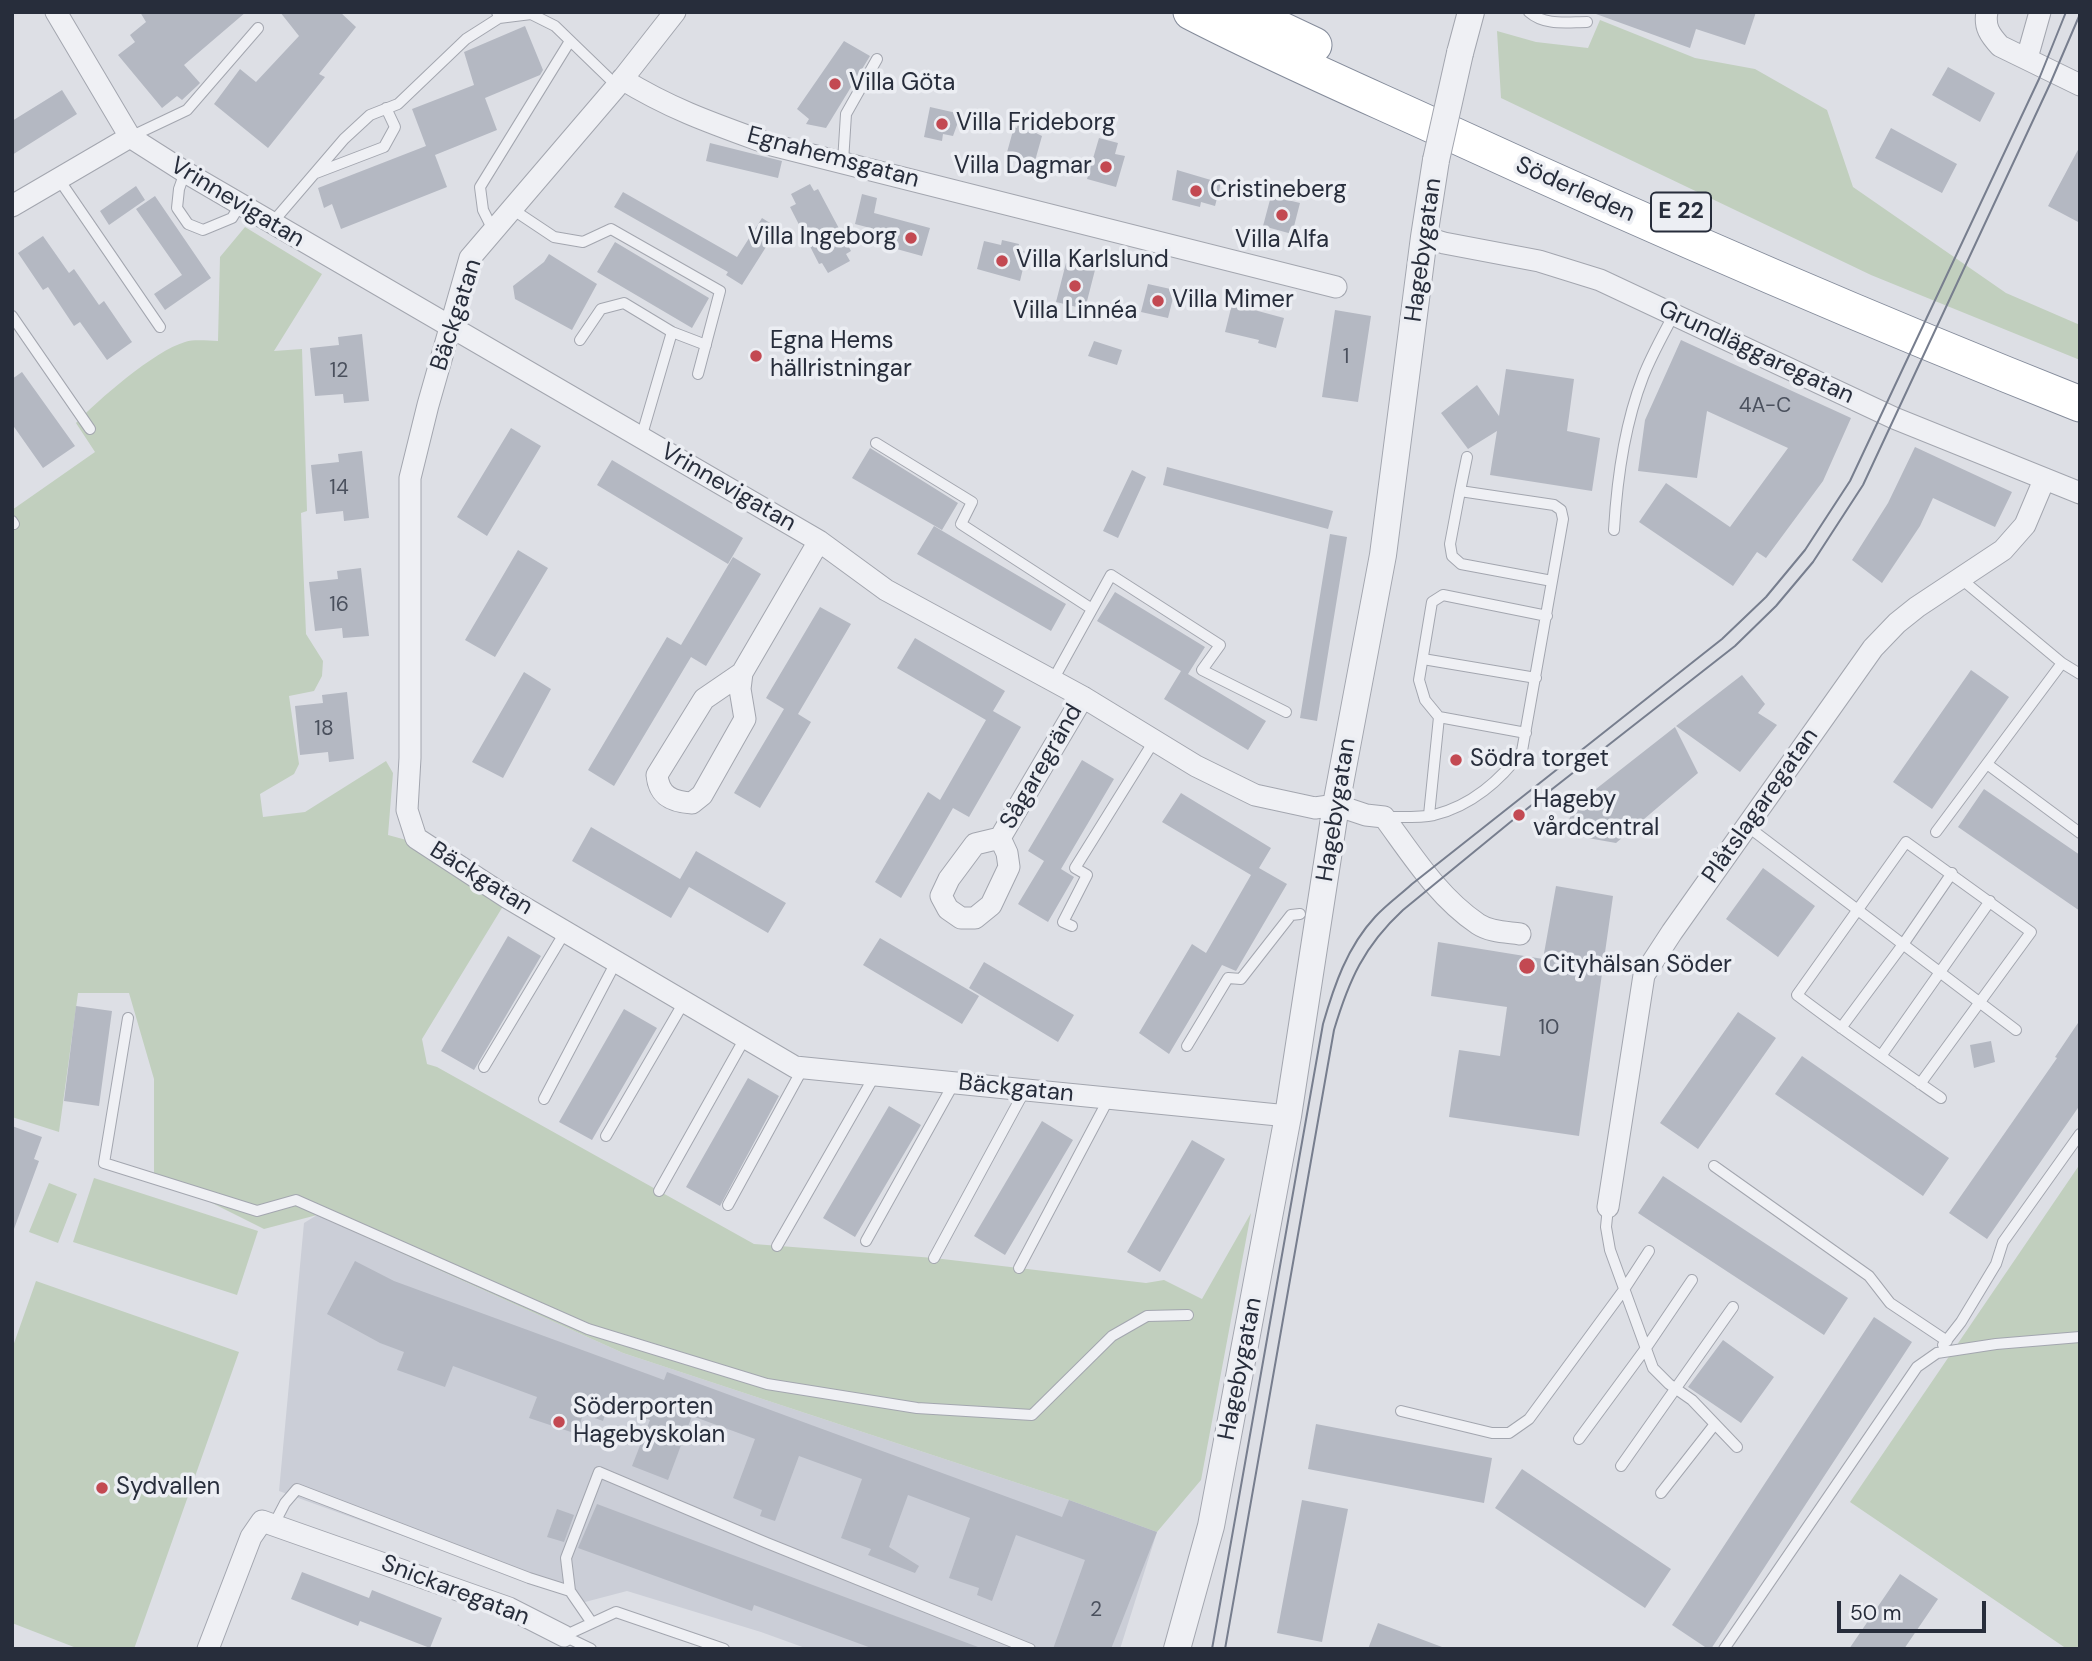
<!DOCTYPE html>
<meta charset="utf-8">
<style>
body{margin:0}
#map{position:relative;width:2092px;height:1661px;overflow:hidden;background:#dddfe5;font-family:"DM Sans",sans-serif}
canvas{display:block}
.frame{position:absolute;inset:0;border:14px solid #272d3b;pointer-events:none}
.scale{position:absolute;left:1837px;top:1601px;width:149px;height:32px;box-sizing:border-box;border:4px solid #272d3b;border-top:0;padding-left:9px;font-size:21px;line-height:24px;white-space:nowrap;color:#272d3b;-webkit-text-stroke:5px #eceef3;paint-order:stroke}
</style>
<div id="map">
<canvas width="2092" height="1661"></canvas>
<div class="frame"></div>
<div class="scale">50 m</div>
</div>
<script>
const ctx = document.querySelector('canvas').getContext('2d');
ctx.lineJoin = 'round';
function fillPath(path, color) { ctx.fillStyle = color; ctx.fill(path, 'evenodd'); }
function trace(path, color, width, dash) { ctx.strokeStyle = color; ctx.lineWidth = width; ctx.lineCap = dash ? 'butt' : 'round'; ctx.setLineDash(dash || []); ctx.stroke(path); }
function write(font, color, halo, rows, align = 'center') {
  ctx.font = font + ' "DM Sans",sans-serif'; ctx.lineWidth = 7; ctx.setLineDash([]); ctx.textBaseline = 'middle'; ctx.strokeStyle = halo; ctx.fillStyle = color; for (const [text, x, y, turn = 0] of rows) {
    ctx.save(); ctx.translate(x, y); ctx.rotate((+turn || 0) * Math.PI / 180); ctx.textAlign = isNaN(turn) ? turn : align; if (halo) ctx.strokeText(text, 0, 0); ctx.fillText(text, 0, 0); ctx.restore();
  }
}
fillPath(new Path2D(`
 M317 1215 623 1353 1069 1500 1157 1532 1120 1649H808L761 1632 627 1591 585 1602 279 1491 304 1223Z`), '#cbced7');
fillPath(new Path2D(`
 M1600 20 1695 58 1755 69 1827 110 1853 187 2006 293 2080 325V360L1871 275 1501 98 1497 31 1536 42 1588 48Z
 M245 227 322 274 274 351 302 349 307 511 301 513 306 634 323 661 322 676 314 691 289 696 299 764 294 774 260 794 263 817 305 812 386 761 393 773 388 835 410 841 508 898 422 1039 427 1064 437 1067 754 1244 934 1258 1146 1283 1164 1280 1202 1299 1251 1213 1201 1480 1157 1532 1069 1500 623 1353 317 1215 264 1229 154 1174V1079L129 993H78L59 1132 12 1117V510L95 452 76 423C98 400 154 351 185 342 195 339 208 341 218 341L220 257Z
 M2080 1164V1649H2067L1850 1502Z
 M94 1178 258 1231 237 1295 73 1242Z
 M49 1183 77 1194 58 1243 29 1232Z
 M36 1281 239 1352 134 1649H79L12 1623V1349Z`), '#c1cfbe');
fillPath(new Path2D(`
 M140 12H246L184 65 200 83 197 86 182 100 177 96 162 108 118 55 135 42 130 35 146 22Z
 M280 12H340L356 27 319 74 325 77 268 148 214 104 240 69 256 82 299 36Z
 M1597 12H1756L1745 45 1696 29 1690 48 1596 14Z
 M525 26 543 70 540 75 485 98 497 130 435 155 447 187 341 229 332 204 324 208 318 188 426 146 412 109 474 85 464 52Z
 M844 41 870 56 826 128 806 124 809 119 797 109Z
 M1948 67 1995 93 1980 122 1932 95Z
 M62 90 77 114 12 155V121Z
 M930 107 961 114 953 136 943 134 942 141 924 137Z
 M1019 119 1033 124 1032 131 1042 136 1033 168 1015 163 1016 159 1006 156 1014 127 1017 128Z
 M1891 128 1957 164 1942 193 1875 158Z
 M1099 138 1118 143 1115 154 1125 156 1116 187 1087 179Z
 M710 143 782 161 778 178 706 161Z
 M2080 146V223L2048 206Z
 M1177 170 1221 183 1215 206 1201 202 1200 207 1172 200Z
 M810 184 814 191 818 189 851 251 846 254 850 261 828 273 822 263 819 264 790 207 796 204 791 194Z
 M136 186 145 200 109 225 100 211Z
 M623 192 737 257 762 218 778 228 742 285 726 275 728 272 614 207Z
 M862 194 877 198 874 213 930 228 922 256 893 248 897 235 855 224Z
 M155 196 211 278 165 310 154 294 182 275 136 209Z
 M1271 196 1300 203 1292 234 1263 226Z
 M43 236 69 273 74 269 99 305 104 301 132 342 107 360 80 322 74 326 48 287 43 290 18 253Z
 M1002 240 1019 244 1018 250 1027 252 1020 281 977 269 984 241 1001 245Z
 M615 242 709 298 692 328 597 272Z
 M549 254 597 284 572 330 515 299 513 286 544 262Z
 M1066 263 1095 270 1085 309 1056 302Z
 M1148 284 1175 290 1168 318 1141 312Z
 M1232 304 1284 318 1276 348 1258 343 1259 340 1225 332Z
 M1335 310 1371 316 1358 402 1322 397Z
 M362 334 369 401 344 403 343 394 315 396 310 348 339 345 338 337Z
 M1681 340 1851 418 1823 481 1766 558 1757 552 1733 586 1639 522 1666 483 1730 527 1788 448 1707 411 1697 478 1638 471 1645 420Z
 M1094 341 1122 350 1117 365 1088 356Z
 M1506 369 1574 379 1567 431 1600 438 1592 491 1490 475 1497 431 1468 449 1441 413 1477 385 1499 416Z
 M22 372 75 446 43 468 12 424V379Z
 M511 428 541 446 487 536 457 517Z
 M1915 447 2012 492 1995 527 1933 498 1920 526 1882 583 1852 560 1888 503Z
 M870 448 958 503 942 530 852 478Z
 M362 451 369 518 344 521 343 511 316 514 311 465 339 462 338 454Z
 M612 460 743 538 728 564 597 485Z
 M1167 467 1333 511 1328 529 1163 485Z
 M1132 470 1146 477 1118 538 1103 531Z
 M934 526 1066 604 1051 631 917 554Z
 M1330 534 1347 537 1317 721 1300 718Z
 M518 550 548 568 495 657 465 640Z
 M733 557 761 574 706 666 691 657 614 786 588 770 667 637 681 645Z
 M361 568 369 636 343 638 342 628 315 631 309 582 338 579 337 571Z
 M1115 592 1205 647 1188 674 1266 721 1248 750 1164 699 1181 671 1097 621Z
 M820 607 851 624 798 714 811 722 760 808 734 793 784 709 766 698Z
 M915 638 1005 691 993 711 1021 727 969 817 953 808 901 898 875 882 928 792 940 800 986 720 897 668Z
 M1971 670 2009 697 1932 809 1893 782Z
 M524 672 551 689 503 778 472 762Z
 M1742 675 1765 704 1758 713 1777 725 1740 772 1676 726Z
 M347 692 354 759 329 762 328 752 300 755 295 706 323 703 322 695Z
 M1675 727 1698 773 1616 843 1565 834 1573 807Z
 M1082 760 1114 779 1061 869 1074 877 1048 922 1018 904 1044 861 1028 851Z
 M1984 789 2080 855V911L1958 827Z
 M1181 793 1271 848 1259 868 1287 884 1236 971 1222 965 1169 1054 1139 1033 1192 944 1206 953 1251 875 1162 822Z
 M591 827 680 879 696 851 786 903 768 933 689 887 671 918 572 861Z
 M1763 868 1815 906 1778 957 1726 919Z
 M1556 886 1613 896 1579 1136 1449 1117 1459 1050 1500 1056 1507 1007 1431 996 1438 942 1543 959Z
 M508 936 541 956 474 1070 441 1051Z
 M880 938 979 996 962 1024 863 965Z
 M984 962 1074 1015 1058 1042 969 988Z
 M76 1006 112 1011 99 1106 64 1101Z
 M624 1009 657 1028 592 1140 559 1122Z
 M1738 1012 1776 1038 1698 1149 1660 1123Z
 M2080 1020V1105L1987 1239 1949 1213 2057 1058 2055 1057Z
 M1991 1041 1995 1062 1974 1068 1970 1045Z
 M1802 1056 1949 1158 1923 1196 1775 1094Z
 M748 1078 779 1096 720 1206 686 1187Z
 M889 1106 921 1125 855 1237 823 1218Z
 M1042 1121 1073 1140 1005 1255 974 1236Z
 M12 1126 42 1137 34 1159 39 1161 14 1229Z
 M1192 1140 1225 1159 1160 1272 1127 1252Z
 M1663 1176 1848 1298 1824 1335 1638 1213Z
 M355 1261 394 1281 664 1380 667 1372 1062 1517 1069 1500 1157 1532 1111 1649H1053L1085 1560 1016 1535 992 1601 977 1595 979 1588 949 1578 970 1518 908 1495 889 1547 919 1566 915 1573 868 1555 871 1549 841 1538 862 1479 799 1456 775 1521 760 1516 762 1510 733 1498 755 1439 692 1416 668 1480 632 1466 650 1420 608 1405 603 1421 583 1414 577 1434 529 1418 537 1397 453 1366 445 1387 397 1370 404 1352 380 1343 327 1314Z
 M1874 1317 1912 1342 1711 1649H1708L1672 1625Z
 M1723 1340 1774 1377 1741 1423 1688 1387Z
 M1316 1424 1492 1458 1484 1503 1308 1469Z
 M1522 1469 1671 1569 1645 1608 1495 1508Z
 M1302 1500 1348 1509 1322 1642 1277 1633Z
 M597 1504 978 1647V1649H874L754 1605 752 1611 578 1548Z
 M557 1509 574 1515 564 1542 547 1537Z
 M302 1572 369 1598 372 1590 442 1618 430 1648 360 1621 358 1626 291 1599Z
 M1900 1574 1938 1599 1904 1649H1849Z
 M1378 1623 1442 1647V1649H1368Z`), '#b4b8c2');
const service = new Path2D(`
 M1529 12C1545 26 1567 22 1587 22
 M499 18 531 14 555 26 617 86
 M130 137 187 110 258 28
 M843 162 846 114 877 59
 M185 172 179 189 177 208 188 224 203 230 232 218 240 205
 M316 173 384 147 395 127 386 108
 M58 178 160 327
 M512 209 554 237 583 242 611 229 720 291 698 374
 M272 223 344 139 370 115 398 104 466 39 499 18 497 12
 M493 230 483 210 480 187 570 41
 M12 316 90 429
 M580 340 601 309 624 303 672 332 706 345
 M641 438 672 332
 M876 443 972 502 961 524 1092 609
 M1460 491 1450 544 1452 556 1461 564 1552 581
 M12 521 14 524
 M1614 530C1617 478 1624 426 1643 377 1651 356 1663 335 1674 314
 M1960 578 2062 663 2080 674
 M1423 659 1536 678
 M1053 680 1111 575 1220 645 1202 670 1286 712
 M1439 717 1526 733
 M1987 764 2080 833
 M1429 815 1439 717 1425 700 1419 680 1432 602 1443 595 1547 616
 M1384 817C1400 817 1419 818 1434 815 1471 806 1501 780 1522 751L1563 519 1561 510 1554 505 1460 491 1467 457
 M1747 826 2016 1030
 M1936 832 2062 663
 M1072 926 1063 922 1087 875 1075 868 1154 741
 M128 1018 104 1163 257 1211 296 1200 588 1329 767 1384 917 1408 1032 1415 1112 1336 1147 1316 1188 1315
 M1841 1028 1904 943 1952 873
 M1187 1046 1228 978 1241 979 1291 915 1300 914
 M1881 1056 1990 901
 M484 1067 565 932
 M1920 1084 2031 932 1906 842 1797 995C1844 1031 1892 1064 1941 1098
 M544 1099 616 962
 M606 1136 684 1002
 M1714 1166 1869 1276 1890 1303 1947 1341
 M659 1191 745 1038
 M728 1205 803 1068
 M1608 1207 1606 1227 1610 1250 1653 1368 1669 1384 1692 1400 1737 1447
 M866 1241 954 1083
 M777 1246 875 1075
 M934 1258 1025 1090
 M1019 1268 1109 1098
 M1943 1345 1961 1322 1996 1264 2003 1242 2080 1134
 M1401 1411 1492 1433H1509L1529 1419 1623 1291 1649 1251
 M1579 1439 1646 1348 1692 1280
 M1621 1466 1733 1307
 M1661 1493 1715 1424
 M273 1526 285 1503 297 1489 529 1578 570 1591 592 1623
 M570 1591 566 1558 599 1472 767 1543 1030 1649
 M564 1636 616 1612 724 1649
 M564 1636 591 1649
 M1724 1649 1917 1367 1937 1353 1996 1344 2080 1337`);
const minor = new Path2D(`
 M56 12 130 137 185 172 819 541 886 590 1083 697 1196 766 1255 795 1315 808 1336 805 1366 815 1384 817C1412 855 1438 897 1478 924 1490 932 1506 932 1520 934
 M675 12 617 86 470 258 428 405 410 478V758L407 810 416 838 508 898 795 1067 1288 1116
 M1987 12C1984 27 1990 35 2000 46L2080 85
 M2027 58 2040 12
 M622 79C672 110 717 125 772 145L1336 287
 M12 206 130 137
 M1424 237 1444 243 1539 261 1600 280 1894 418 2080 493
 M742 673 704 699 657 775C659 796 672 802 692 803L702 795 745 719 740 689 742 673 819 541
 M1000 838 975 844 949 879 941 896 948 909 961 918H975L991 905 1009 867 1007 853 1000 838 1083 697
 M1608 1207 1644 975 1672 932 1873 648 1897 623 1917 607 2003 550 2025 525 2044 480
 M208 1649 251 1537 262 1521 509 1608 564 1636`);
const tertiary = new Path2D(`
 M1460 53 1471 12
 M1177 1649 1211 1526 1288 1116 1336 805 1383 555 1424 237 1436 160`);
const trunk = new Path2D(`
 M1191 12C1274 55 1360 92 1445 131 1654 227 1866 319 2080 404
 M1244 12 1314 45`);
trace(service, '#a3a6af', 12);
trace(minor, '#a3a6af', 23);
trace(tertiary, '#a3a6af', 28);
trace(trunk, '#858c9b', 37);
trace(service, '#eff0f4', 10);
trace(minor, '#eff0f4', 21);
trace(tertiary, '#eff0f4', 26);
trace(trunk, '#fff', 35);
trace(new Path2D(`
 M1212 1649 1323 1024C1334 986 1347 947 1375 917 1386 905 1400 895 1412 884L1722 639 1766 597 1805 550 1850 481 2039 79 2066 12
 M1225 1649 1334 1030C1349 980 1364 946 1403 910L1519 815 1735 646 1776 606 1813 562 1863 485 2050 84 2080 14`), '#777e8e', 2);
const tertiaryBridge = new Path2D(`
 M1436 160 1460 53`);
trace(tertiaryBridge, '#a3a6af', 28, []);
trace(tertiaryBridge, '#eff0f4', 26);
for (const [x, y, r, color] of [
 [835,84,7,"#c34952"],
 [942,124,7,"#c34952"],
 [1106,167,7,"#c34952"],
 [1196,191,7,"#c34952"],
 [1282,215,7,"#c34952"],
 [911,238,7,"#c34952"],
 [1002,261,7,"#c34952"],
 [1075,286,7,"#c34952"],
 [1158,301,7,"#c34952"],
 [756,356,7,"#c34952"],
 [1456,760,7,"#c34952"],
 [1519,815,7,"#c34952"],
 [1527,966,9,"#c34952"],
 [559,1422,7,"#c34952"],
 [102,1488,7,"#c34952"]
]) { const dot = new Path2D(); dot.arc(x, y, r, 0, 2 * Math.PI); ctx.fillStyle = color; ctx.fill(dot); trace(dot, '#eceef3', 2.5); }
write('21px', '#4a505d', null, [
 ["1",1346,357],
 ["12",339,371],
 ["4A-C",1765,406],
 ["14",339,488],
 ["16",339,605],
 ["18",324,729],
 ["10",1549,1028],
 ["2",1096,1610]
]);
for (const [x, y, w] of [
 [1681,212,60]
]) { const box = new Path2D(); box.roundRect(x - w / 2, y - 19.5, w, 39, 5); ctx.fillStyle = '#eceef3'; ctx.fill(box); trace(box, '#272d3b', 2); }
write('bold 23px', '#272d3b', null, [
 ["E 22",1681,212]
]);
write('24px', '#272d3b', '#eceef3', [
 ["Villa Göta",849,84],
 ["Villa Frideborg",956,124],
 ["Villa Dagmar",1092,167,"right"],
 ["Cristineberg",1210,191],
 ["Villa Ingeborg",897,238,"right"],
 ["Villa Alfa",1282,241,"center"],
 ["Villa Karlslund",1016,261],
 ["Villa Mimer",1172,301],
 ["Villa Linnéa",1075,312,"center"],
 ["Egna Hems",770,342],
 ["hällristningar",770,370],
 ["Södra torget",1470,760],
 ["Hageby",1533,801],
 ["vårdcentral",1533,829],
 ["Cityhälsan Söder",1543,966],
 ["Söderporten",573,1408],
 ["Hagebyskolan",573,1436],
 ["Sydvallen",116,1488]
], 'left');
write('24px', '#272d3b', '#eceef3', [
 ["Egnahemsgatan",833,158,15],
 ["Söderleden",1575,190,24],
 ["Vrinnevigatan",237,203,31],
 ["Hagebygatan",1424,250,-82],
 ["Bäckgatan",457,315,-72],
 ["Grundläggaregatan",1756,353,25],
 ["Vrinnevigatan",728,488,30],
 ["Sågaregränd",1042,767,-60],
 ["Plåtslagaregatan",1761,806,-55],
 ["Hagebygatan",1337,810,-81],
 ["Bäckgatan",481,879,32],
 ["Bäckgatan",1016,1089,6],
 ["Hagebygatan",1241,1369,-79],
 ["Snickaregatan",455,1591,21]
]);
</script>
